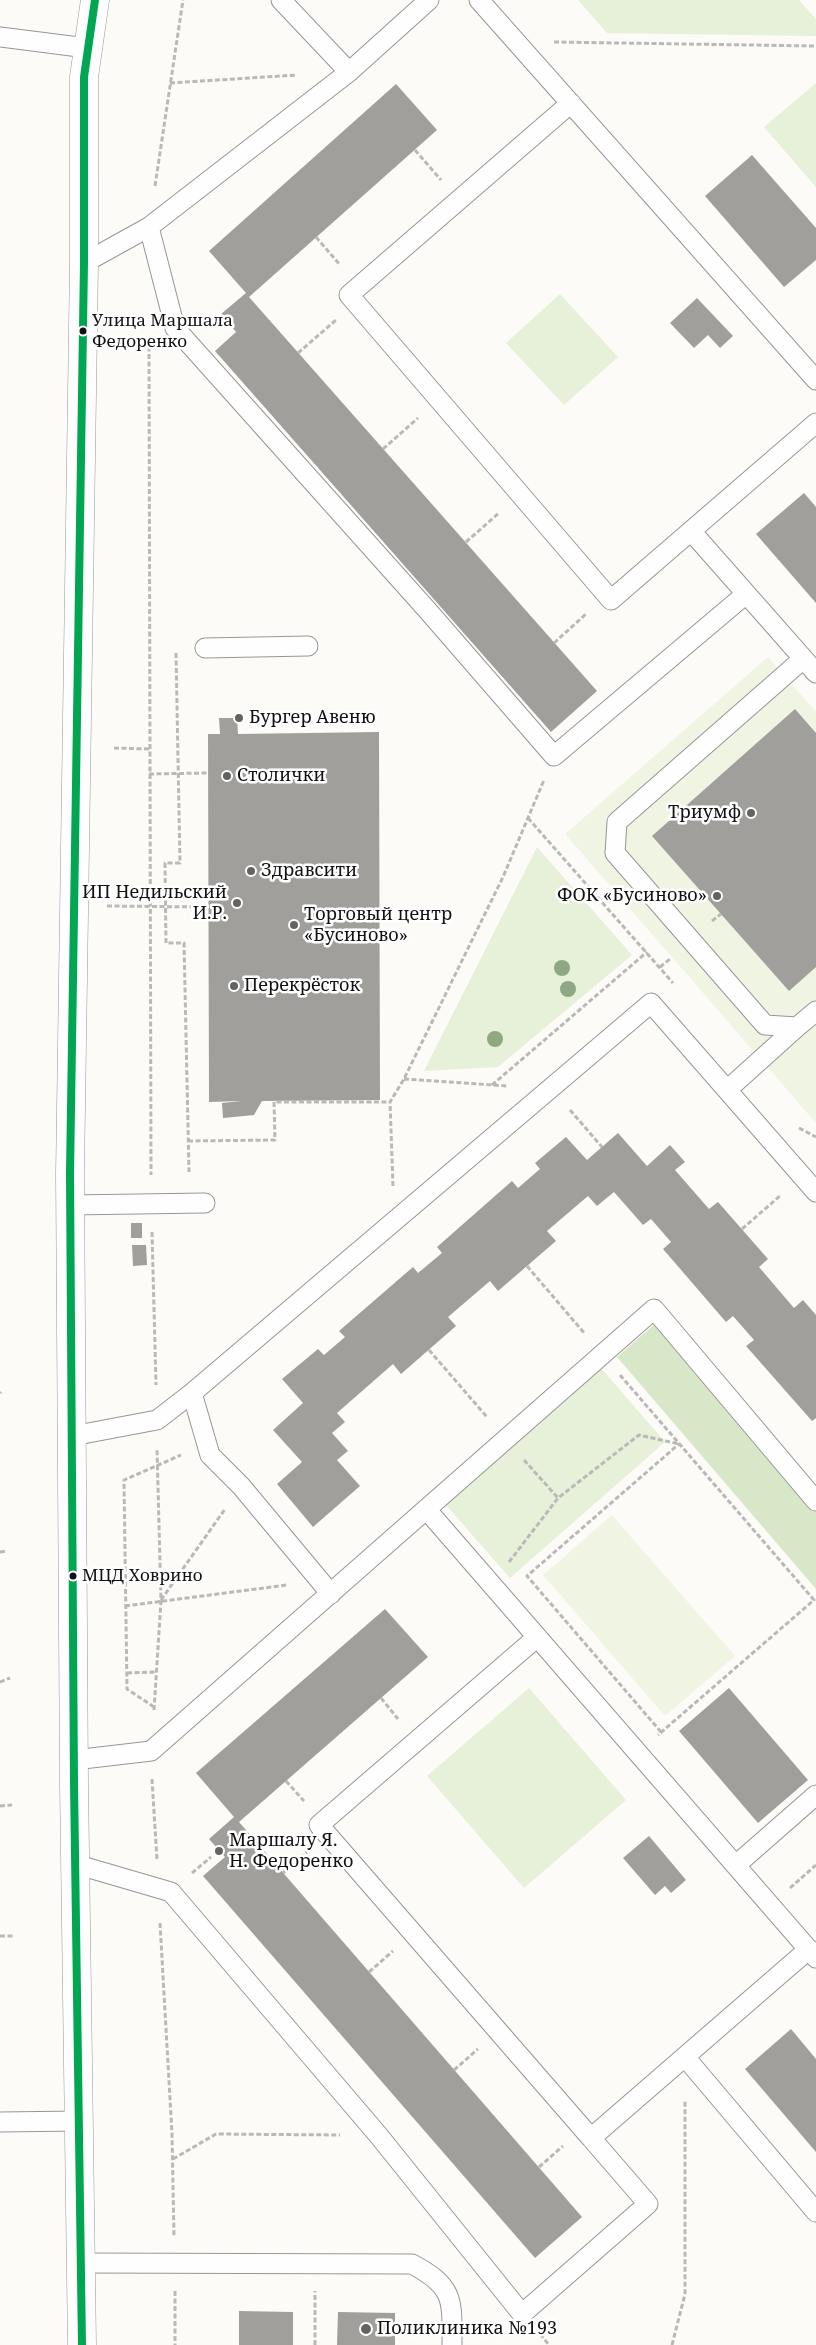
<!DOCTYPE html>
<meta charset="utf-8">
<style>
body{margin:0}
canvas{display:block;background:#fcfbf7}
</style>
<canvas width="816" height="2345"></canvas>
<script>
const ctx = document.querySelector('canvas').getContext('2d');
ctx.lineJoin = 'round';
function fillPath(path, color) { ctx.fillStyle = color; ctx.fill(path, 'evenodd'); }
function trace(path, color, width, dash) { ctx.strokeStyle = color; ctx.lineWidth = width; ctx.lineCap = dash ? 'butt' : 'round'; ctx.setLineDash(dash || []); ctx.stroke(path); }
function write(font, color, halo, rows, align = 'center') {
  ctx.font = font + ' "Noto Serif",serif'; ctx.lineWidth = 5; ctx.setLineDash([]); ctx.textBaseline = 'middle'; ctx.strokeStyle = halo; ctx.fillStyle = color; for (const [text, x, y, turn = 0] of rows) {
    ctx.save(); ctx.translate(x, y); ctx.rotate((+turn || 0) * Math.PI / 180); ctx.textAlign = isNaN(turn) ? turn : align; if (halo) ctx.strokeText(text, 0, 0); ctx.fillText(text, 0, 0); ctx.restore();
  }
}
fillPath(new Path2D(`
 M578 0H799L816 19V36L607 33Z
 M816 83V187L764 127Z
 M560 294 618 357 564 405 506 343Z
 M537 847 632 955 498 1067 424 1071Z
 M601 1368 665 1442 510 1578 446 1505Z
 M529 1688 626 1800 524 1888 427 1776Z`), '#e7f0d9');
fillPath(new Path2D(`
 M656 1323 816 1512V1589L617 1357Z`), '#d8e7c8');
fillPath(new Path2D(`
 M768 657 816 712V1123L565 834Z
 M612 1515 735 1656 665 1716 543 1575Z`), '#f0f4e3');
fillPath(new Path2D(`
 M396 84 437 130 249 297 597 691 551 732 215 351 236 332 221 314 246 293 209 251Z
 M752 155 816 228V260L784 287 705 196Z
 M697 298 733 336 720 348 708 335 694 348 670 323Z
 M804 493 816 507V603L756 534Z
 M795 709 816 733V967L789 991 652 836Z
 M219 718H237L238 734 379 732 380 1100 262 1101 254 1115 223 1118 222 1103 241 1101 209 1102 208 734H220Z
 M618 1133 647 1166 670 1145 685 1162 675 1170 709 1209 718 1202 768 1259 759 1267 794 1308 803 1300 816 1315V1418L812 1421 746 1346 754 1340 733 1316 726 1322 663 1249 671 1242 651 1219 643 1225 614 1192 597 1206 588 1196 547 1231 556 1241 498 1291 490 1281 448 1317 456 1326 401 1374 393 1364 337 1413 345 1422 332 1433 348 1451 337 1460 360 1486 313 1527 277 1484 302 1462 273 1430 303 1403 282 1379 318 1349 324 1355 345 1337 339 1331 413 1267 418 1273 442 1253 437 1247 512 1181 518 1188 540 1169 535 1163 566 1137 587 1160Z
 M131 1223H142V1238H131Z
 M132 1245H146L147 1265 133 1266Z
 M385 1609 428 1657 239 1822 582 2217 535 2258 203 1876 225 1857 209 1839 234 1817 196 1773Z
 M729 1688 808 1780 758 1823 679 1731Z
 M649 1836 686 1880 671 1893 665 1886 655 1895 623 1858Z
 M791 2029 816 2059V2152L745 2069Z
 M239 2311 293 2312V2345H239Z
 M338 2312 395 2313V2345H337Z`), '#a09f9c');
const service = new Path2D(`
 M281 0 349 72
 M479 0 816 380
 M0 37 87 48
 M571 103 349 295 611 600 816 423
 M149 227 175 328 429 612 554 756 746 594
 M84 263 149 227 349 72 429 0
 M691 531 816 673
 M205 648 308 646
 M803 659 617 822 615 853 765 1025 797 1027 816 1011
 M727 1090 797 1027
 M70 1205 205 1203
 M192 1393 210 1455 241 1486 331 1594
 M72 1436 157 1420 192 1393 651 1003 816 1192
 M426 1509 816 1958
 M536 1638 319 1825 591 2138 809 1949
 M74 1760 151 1751 654 1309 816 1501
 M75 1864 171 1892 379 2136 522 2314 648 2204 591 2138
 M736 1865 816 1795
 M685 2057 816 2212
 M0 2122 79 2121
 M81 2263 412 2264C455 2287 452 2300 452 2345`);
const tertiary = new Path2D(`
 M82 2345 74 1783 70 1173 84 263V77L95 0`);
trace(service, '#979695', 21);
trace(tertiary, '#979695', 29);
trace(new Path2D(`
 M554 42 816 46
 M170 83 297 75
 M415 150 441 180
 M155 186 183 0
 M316 237 340 265
 M149 339 151 1175
 M298 353 336 320
 M383 449 418 418
 M466 542 499 513
 M554 643 586 614
 M176 653 180 863H165L166 943H184L189 1172
 M114 748 149 749
 M149 774 208 773
 M528 818 673 983
 M107 906 208 907
 M712 921 721 914
 M660 967 670 959
 M404 1079 508 1086
 M492 1085 647 952
 M570 1110 602 1147
 M799 1128 816 1137
 M188 1141 275 1140 274 1102H390
 M393 1186 390 1102 404 1079 503 877 544 780
 M742 1229 781 1195
 M152 1232 156 1385
 M527 1266 585 1334
 M429 1350 487 1417
 M620 1375 814 1600 658 1735
 M0 1393 1 1392
 M524 1460 558 1498
 M0 1552 6 1551
 M509 1562 558 1498 639 1435 679 1444
 M161 1600 225 1509
 M125 1606 287 1585
 M127 1673 156 1672
 M0 1682 10 1678
 M381 1698 398 1719
 M154 1707 127 1689 124 1480 181 1455
 M154 1710 161 1601 157 1449
 M661 1732 527 1576 679 1444
 M152 1779 157 1860
 M286 1781 304 1801
 M0 1806 12 1805
 M192 1873 211 1857
 M283 1873 307 1852
 M790 1888 816 1865
 M160 1923 172 2134 174 2237
 M0 1936H15
 M369 1972 393 1951
 M454 2070 478 2049
 M173 2159 216 2134 340 2135
 M539 2167 563 2146
 M175 2291V2345
 M540 2334 549 2345
 M315 2345V2291
 M672 2345 685 2294V2100`), '#b9b9b8', 3, [5, 2.5]);
trace(service, '#fffefe', 19);
trace(tertiary, '#fffefe', 28);
trace(new Path2D(`
 M82 2345 74 1783 70 1173 84 263V77L95 0`), '#00a651', 8);
ctx.fillStyle = '#8fa884';
for (const [x, y] of [
 [562,968],
 [568,989],
 [495,1039]
]) { ctx.beginPath(); ctx.arc(x, y, 8, 0, 2 * Math.PI); ctx.fill(); }
for (const [x, y, r, color] of [
 [83,331,4.5,"#111"],
 [239,718,5,"#636362"],
 [227,776,5,"#636362"],
 [751,813,5,"#636362"],
 [251,871,5,"#636362"],
 [717,896,5,"#636362"],
 [237,903,5,"#636362"],
 [294,925,5,"#636362"],
 [234,986,5,"#636362"],
 [73,1576,4.5,"#111"],
 [219,1851,5,"#636362"],
 [366,2329,6,"#636362"]
]) { const dot = new Path2D(); dot.arc(x, y, r, 0, 2 * Math.PI); ctx.fillStyle = color; ctx.fill(dot); trace(dot, '#fff', 2); }
write('17px', '#111', '#fff', [
 ["Улица Маршала",92,321],
 ["Федоренко",92,342],
 ["МЦД Ховрино",82,1576]
], 'left');
write('18px', '#111', '#fff', [
 ["Бургер Авеню",249,718],
 ["Столички",237,776],
 ["Триумф",741,813,"right"],
 ["Здравсити",261,871],
 ["ИП Недильский",227,893,"right"],
 ["И.Р.",227,914,"right"],
 ["ФОК «Бусиново»",707,896,"right"],
 ["Торговый центр",304,915],
 ["«Бусиново»",304,936],
 ["Перекрёсток",244,986],
 ["Маршалу Я.",229,1841],
 ["Н. Федоренко",229,1862],
 ["Поликлиника №193",377,2329]
], 'left');
</script>
